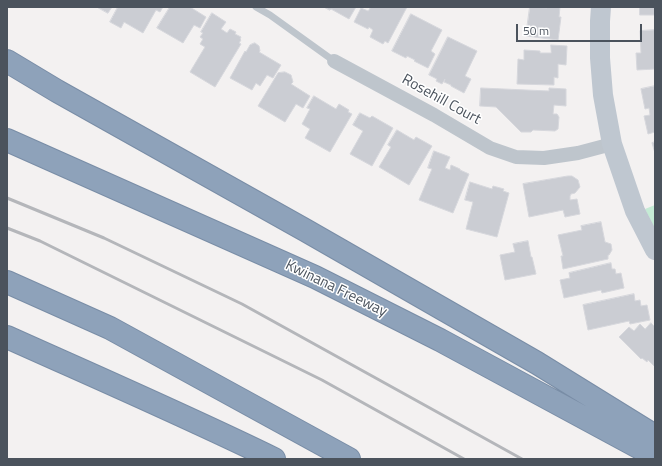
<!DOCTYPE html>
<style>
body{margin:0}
#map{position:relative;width:662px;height:466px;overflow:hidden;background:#f3f1f1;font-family:"Titillium Web",sans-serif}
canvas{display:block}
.frame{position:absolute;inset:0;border:8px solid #4b535d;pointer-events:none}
.scale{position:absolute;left:516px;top:24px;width:126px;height:18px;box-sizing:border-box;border:2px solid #4b535d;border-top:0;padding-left:5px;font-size:12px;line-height:14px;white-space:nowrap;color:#4b535d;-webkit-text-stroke:3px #fff;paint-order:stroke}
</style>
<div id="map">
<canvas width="662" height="466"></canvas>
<div class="frame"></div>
<div class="scale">50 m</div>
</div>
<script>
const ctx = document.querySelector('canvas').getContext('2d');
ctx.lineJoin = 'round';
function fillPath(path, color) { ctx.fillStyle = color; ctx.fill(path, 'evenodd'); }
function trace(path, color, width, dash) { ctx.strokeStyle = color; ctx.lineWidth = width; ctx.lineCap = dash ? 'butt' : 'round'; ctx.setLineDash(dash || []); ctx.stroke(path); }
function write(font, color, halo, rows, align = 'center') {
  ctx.font = font + ' "Titillium Web",sans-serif'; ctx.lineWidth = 3; ctx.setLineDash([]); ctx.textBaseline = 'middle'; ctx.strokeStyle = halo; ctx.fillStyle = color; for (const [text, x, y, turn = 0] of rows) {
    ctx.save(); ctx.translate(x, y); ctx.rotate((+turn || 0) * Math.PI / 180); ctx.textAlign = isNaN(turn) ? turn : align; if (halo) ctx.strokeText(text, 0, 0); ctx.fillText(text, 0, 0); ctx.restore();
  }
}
fillPath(new Path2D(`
 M655 205V230L645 209Z`), '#c5ebd5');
const building = new Path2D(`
 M97 7H112L108 13Z
 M118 7H163L160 12 156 10 143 33 124 22 121 28 110 22Z
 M170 7H190L206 17 200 28 194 25 183 43 157 28Z
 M324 7H356L349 19 331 9 330 10Z
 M371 7H407L388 43 385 41 383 44 370 37 373 30 369 27 368 29 354 22 361 8 368 11Z
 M530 7 547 8 548 7H560L559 17H561L558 40 526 36Z
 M640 7H655V15H640Z
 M212 13 226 22 221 29 227 33 230 29 236 32 235 34 241 37 240 39 241 40 239 43 241 44 215 87 190 72 205 47 200 44 203 39 200 37 203 33 201 32Z
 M411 14 442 30 431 51 435 54 428 68 414 61 415 60 407 56 406 58 392 51Z
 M655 30V69L637 70 636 53H641L640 31Z
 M448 37 477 51 465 76 471 79 464 93 451 86V85L444 82 445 79 442 84 436 81 437 79 429 75Z
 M255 43 259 46 260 51 259 52 281 65 273 78 267 75 260 86 256 83 252 90 230 78 245 51 246 52 250 45Z
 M551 45 567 46 566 65 558 64V78L554 77V85L517 84 518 59 524 60V50L540 51V53H551Z
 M285 72 291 75 293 82 291 84 310 96 303 108 296 104 285 122 258 106 278 73Z
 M655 86V132L648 134 644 116 650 115 649 108 645 109 641 89Z
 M481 88 549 91V88L566 89V106L554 105 553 114H557L559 117 558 129 555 131 533 130 531 132H521L496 107 480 106Z
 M314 96 336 109 339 104 349 110 348 112 352 114 330 152 305 138 310 129 302 124 310 109 307 108Z
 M360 113 370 118 372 116 393 128 372 166 350 154 363 131 353 125Z
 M397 130 414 140 416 137 432 146 409 185 379 167 391 147 388 145Z
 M655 142V153L652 143Z
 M434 151 450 157 445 168 450 170 451 165 460 169V170L469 174 453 213 419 200 432 169 428 168Z
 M568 176H572L578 180 580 187 575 193 571 194 570 196V200L577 199 580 214 565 217 563 210 529 217 523 184Z
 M470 182 492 189 493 186 504 189 503 191 509 193 497 237 466 229 473 202 465 200Z
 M601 222 605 242 611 244 612 250 609 255H608V259L563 269 561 256H563L558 235 582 230 581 226Z
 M528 241 531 257H532L536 274 505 280 500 255 515 252 513 244Z
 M611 263 612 269H615L616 274 621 273 624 288 602 293 601 290 564 298 560 280 570 278 569 273Z
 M634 294 635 301 640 300 641 306 647 305 650 320 630 324 629 321 588 330 583 305Z
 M651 323 655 327V367L648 360 647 362 642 358 641 359 619 337 629 327 634 331 640 324 645 329Z`);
fillPath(building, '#cbcdd3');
trace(building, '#d6d7dc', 1);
const highway = new Path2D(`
 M7 61 57 91 305 230 537 363 655 436
 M7 140 315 277 440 340 655 456
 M7 282 110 328 349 459
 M7 337C96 377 186 416 274 459`);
trace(highway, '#798da6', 24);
trace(new Path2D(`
 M256 7 270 15 334 61`), '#bec5cc', 7);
trace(new Path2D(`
 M334 61 434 115 490 148 516 157 544 158 578 153 612 144`), '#bec5cc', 14);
trace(new Path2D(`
 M601 7 600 21V58L603 95 612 144 635 211 655 250`), '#bfc7d0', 20);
trace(highway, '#8ea2ba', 22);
trace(new Path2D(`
 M7 198 104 238 242 304 522 459
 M7 228 40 241 322 380 464 459`), '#b4b6ba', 3);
write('15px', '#4b535d', '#fff', [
 ["Rosehill Court",441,100,29],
 ["Kwinana Freeway",336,289,26]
]);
</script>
